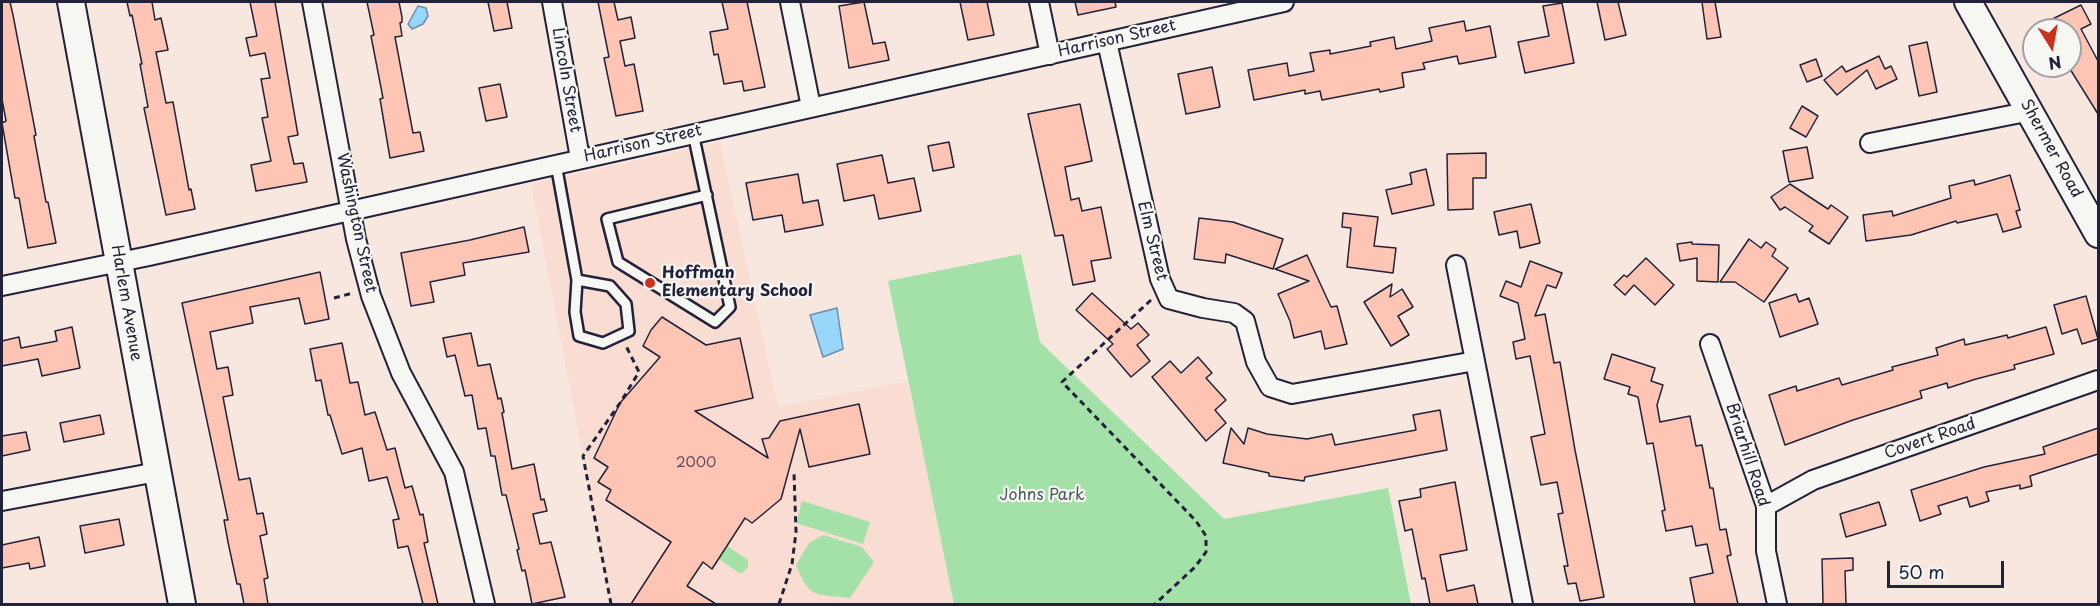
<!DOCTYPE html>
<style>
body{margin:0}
#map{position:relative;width:2100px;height:606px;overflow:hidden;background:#f8e7df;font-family:"Playpen Sans",sans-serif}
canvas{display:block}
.frame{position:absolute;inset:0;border:3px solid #22223b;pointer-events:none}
.north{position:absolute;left:2022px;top:18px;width:60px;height:60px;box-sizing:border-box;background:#f6f6f2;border:2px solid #a1a1a9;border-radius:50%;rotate:169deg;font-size:16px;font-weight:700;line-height:24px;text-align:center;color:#22223b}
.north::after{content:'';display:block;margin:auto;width:21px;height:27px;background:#c8321e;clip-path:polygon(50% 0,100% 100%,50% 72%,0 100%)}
.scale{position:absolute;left:1887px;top:561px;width:117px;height:27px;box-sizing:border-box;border:3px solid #22223b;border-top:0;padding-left:8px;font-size:18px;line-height:21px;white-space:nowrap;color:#22223b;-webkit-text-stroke:4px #f6f6f2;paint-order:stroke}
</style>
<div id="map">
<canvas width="2100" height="606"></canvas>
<div class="frame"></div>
<div class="north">N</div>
<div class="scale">50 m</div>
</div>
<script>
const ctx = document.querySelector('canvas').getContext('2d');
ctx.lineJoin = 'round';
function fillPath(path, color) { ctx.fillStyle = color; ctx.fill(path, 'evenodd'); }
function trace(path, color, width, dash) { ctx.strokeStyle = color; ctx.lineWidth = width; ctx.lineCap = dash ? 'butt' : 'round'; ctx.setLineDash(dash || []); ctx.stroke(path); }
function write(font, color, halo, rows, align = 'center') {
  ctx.font = font + ' "Playpen Sans",sans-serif'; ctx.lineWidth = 4.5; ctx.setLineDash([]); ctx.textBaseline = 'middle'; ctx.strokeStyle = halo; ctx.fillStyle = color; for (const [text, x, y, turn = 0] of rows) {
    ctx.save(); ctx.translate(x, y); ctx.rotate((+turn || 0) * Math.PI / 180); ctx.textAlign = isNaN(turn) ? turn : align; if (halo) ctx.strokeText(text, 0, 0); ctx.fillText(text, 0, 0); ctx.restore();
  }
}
fillPath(new Path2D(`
 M720 142 778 407 908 381 954 604H611L531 184Z`), '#faddd2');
fillPath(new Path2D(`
 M1021 254 1040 342 1224 519 1388 488 1411 604H954L888 281Z
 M802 501 870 522 863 544 796 523Z
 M823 535 862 547 874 562 850 598C816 594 810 600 796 565L809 543Z
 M727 546 748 560V567L742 573H739L719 559Z`), '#a3e1a9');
const water = new Path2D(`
 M418 6 426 8 428 16 423 24 412 29 408 24Z
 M837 308 843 349 823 357 810 315Z`);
fillPath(water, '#98d6fa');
trace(water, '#698eae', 1.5);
const building = new Path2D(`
 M2 2H10L13 15 36 135 34 136 46 202H48L56 243 28 248 19 198H15L2 123 6 121 2 99Z
 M127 2H152L155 20 161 18 168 50 156 52 166 103 173 102 189 190 191 189 195 209 166 215 144 108 148 107 140 64H142L132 15 130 16Z
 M250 2H275L298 135 288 137 294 164 303 163 307 182 256 191 251 165 271 161 262 118 268 117 261 79 270 78 265 53 250 56 246 38 257 36Z
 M367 2H399L402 17V22L400 23 402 36 395 37 413 133 420 132 424 151 390 158 380 99 383 98 371 36 374 35Z
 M488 2H507L512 28 494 31Z
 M598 2H614L618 20 631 17 635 38 620 41 625 66 634 64 643 111 616 116 604 58 609 57Z
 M722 2H747L765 87 744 91 742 81 724 84 718 54 714 55 710 32 728 29Z
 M864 2 873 44 885 42 889 60 849 68 839 6Z
 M960 2H987L994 35 968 40Z
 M1075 2H1115L1116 7 1078 15Z
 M1597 2H1618L1626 35 1605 40Z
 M1702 2H1715L1721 37 1707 39Z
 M1562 3 1574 63 1525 73 1518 42 1549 36 1543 6Z
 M2081 5 2091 24 2081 29 2098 61V114L2070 69V30H2030Z
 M1464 21 1466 31 1490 26 1496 57 1459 64 1457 56 1423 63 1425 69 1402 73 1404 87 1380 92 1379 89 1322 100 1320 91 1305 94V90L1254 100 1248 70 1287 63 1289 76 1314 71 1310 53 1330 50V54L1371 46 1370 42 1394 37 1396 49 1432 41 1429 28Z
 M1927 42 1937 92 1919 96 1909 46Z
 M1879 56 1885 69 1891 66 1897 79 1876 89 1867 70 1837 95 1824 80 1842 66 1846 72Z
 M1816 59 1822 76 1807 82 1800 65Z
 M1212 67 1220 107 1186 114 1178 74Z
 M500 84 507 117 486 121 479 88Z
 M1080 104 1092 161 1065 167 1071 200 1079 198 1082 211 1101 207 1111 258 1091 261 1095 281 1073 285 1063 235 1055 236 1028 114Z
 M1802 106 1818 116 1806 137 1790 128Z
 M949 142 954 167 933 171 928 146Z
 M1807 147 1813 178 1789 182 1783 151Z
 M1486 153V178H1473V209L1448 210 1447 154Z
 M882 155 888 183 914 178 921 211 879 219 874 195 844 201 837 164Z
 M1426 169 1434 205 1392 214 1386 190 1412 184 1410 173Z
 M798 174 803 203 818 200 823 225 785 232 782 215 753 220 746 183Z
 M2010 175 2020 210 2016 211 2021 227 2003 232 1997 214 1957 223 1956 221 1911 235 1866 241 1863 215 1892 211 1893 216 1951 198 1949 186 1974 180 1975 185Z
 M1790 184 1828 209 1831 205 1848 217 1829 244 1809 231 1813 226 1785 207 1780 210 1771 197Z
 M1531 204 1540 243 1520 248 1517 231 1499 235 1494 212Z
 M1343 213 1378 217 1374 246 1396 248 1393 273 1347 267 1351 228 1342 227Z
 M1199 218 1233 222 1283 239 1273 269 1226 254 1225 263 1194 259Z
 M524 227 529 252 463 263 465 275 430 282 434 302 411 306 401 253 470 240Z
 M1749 239 1761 248 1766 242 1776 249 1772 256 1788 268 1764 302 1735 282H1720Z
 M1692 242V244L1719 245 1718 282 1697 281V258L1680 261 1677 244Z
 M1307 255 1331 307 1337 306 1347 344 1325 349 1321 331 1294 338 1290 321 1278 294 1309 281 1275 269Z
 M1646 258 1674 285 1655 305 1634 285 1625 295 1614 285 1624 275 1627 277Z
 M1530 261 1562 273 1556 288 1547 285 1535 316 1545 314 1554 363 1560 362 1575 450 1604 597 1580 601 1576 583 1568 584 1564 566H1568L1558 514 1563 513 1557 482 1541 485 1531 437 1545 434 1530 356 1516 359 1513 342 1525 339 1518 303 1500 296 1506 281 1521 287Z
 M320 272 329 319 305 324 299 298 250 307 253 323 210 332 217 369 228 367 233 395 223 397 239 480 250 478 257 514 263 513 267 534 260 536 268 578 264 579 268 604H244L240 584H237L228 542 224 520H228L182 303Z
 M1392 284 1390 297 1402 289 1413 307 1398 316 1409 335 1391 346 1364 302Z
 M1092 293 1131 329 1138 323 1149 335 1137 345 1150 361 1131 377 1107 349 1113 344 1076 310Z
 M1796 294 1799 302 1809 298 1818 324 1780 337 1769 303Z
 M2086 296 2098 339 2082 344 2077 329 2062 334 2054 305Z
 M662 317 706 345 740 338 753 398 695 411 768 458 762 439 769 438 780 421 859 404 870 454 809 467 800 429 781 499 752 523 745 518 712 569 703 562 687 586 716 604H631L671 542 606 500 611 490 598 482 608 467 594 458 620 403 660 357 643 346 651 330Z
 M72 327 80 368 42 376 38 359 2 366V341L19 337 21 348 57 341 55 331Z
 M2046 327 2054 354 2014 365 2015 369 1976 379 1948 388 1947 383 1920 391 1922 398 1853 420 1785 445 1769 395 1796 386 1797 391 1839 378 1842 385 1893 370 1892 367 1938 355 1936 348 1964 339 1965 345 2007 335 2008 338Z
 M471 333 478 366 490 364 498 399 501 398 504 412 502 413 512 469 534 464 541 500 544 499 547 511 533 514 540 544 551 542 565 597 532 604 525 570 522 571 517 550 519 549 506 495H502L495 456H491L486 428 478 429 472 395 465 396 455 355 447 357 443 338Z
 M342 343 350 383 358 382 365 415 375 412 387 450 395 448 405 488 412 486 420 515 423 514 428 542 424 543 438 604H423L408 546 398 548 393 520 399 519 387 477 369 481 362 448 342 454 330 415H328L321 380 316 381 310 349Z
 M1612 354 1655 368 1651 381 1663 385 1657 405 1660 422 1690 416 1696 446 1702 445 1710 488H1713L1720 530 1726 529 1731 555 1727 556 1738 604H1695L1690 578 1713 573 1707 544 1696 546 1692 526 1666 531 1662 511 1665 510 1653 443 1647 444 1638 397 1628 394 1630 387 1604 379Z
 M1198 357 1212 373 1206 378 1226 400 1215 410 1226 423 1206 441 1152 377 1170 361 1181 373Z
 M1440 410 1447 450 1305 477 1304 481 1269 476V473L1223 463 1231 428 1244 444 1248 428 1267 434 1307 439 1332 434 1335 445 1416 430 1413 415Z
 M100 415 104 434 64 442 60 423Z
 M2098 428V454L2030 476 2032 486 2020 489V485L1986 492 1989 501 1970 507 1967 497 1938 506 1941 514 1920 521 1911 490 1984 467 2045 454 2043 447Z
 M26 432 30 450 2 456V436Z
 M1455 482 1467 550 1440 555 1447 591 1474 585 1478 604H1430L1425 578 1422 579 1412 529 1405 531 1399 501 1421 497 1420 489Z
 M1879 502 1886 525 1846 537 1840 514Z
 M119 519 124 545 85 553 80 526Z
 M39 537 45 566 30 569 29 563 2 568V545Z
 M1853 558V570L1845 571 1846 604H1823L1822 559Z`);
fillPath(building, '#fec5b4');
trace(building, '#22223b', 1.5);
const service = new Path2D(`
 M693 133 730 307 715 322 618 262 607 219 707 195
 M556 164 577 280 575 312 579 336 603 343 629 331 626 304 610 286 577 280`);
const minor = new Path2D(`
 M312 2 356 239 371 296 401 373 454 472 485 604
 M552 2 580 158
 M790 2 811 107
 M1039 2 1050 55
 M1107 42 1160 279 1169 299 1203 308 1234 313 1245 321 1256 362 1270 387 1292 394 1475 361 1523 604
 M1870 143 2031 111
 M1456 265 1475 361
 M2 286 149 256 1284 2
 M1710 344 1766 506V551L1777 604
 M2 501 157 472
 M1766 506 1813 480 2098 380`);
const secondary = new Path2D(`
 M71 2 182 604
 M1968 2 2098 234`);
trace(service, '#22223b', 14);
trace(minor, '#22223b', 22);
trace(secondary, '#22223b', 30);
trace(new Path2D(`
 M334 298 353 293
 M1151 300 1062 382 1196 521 1206 536V552L1195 567 1155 604
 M611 604 583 456 620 403 639 372 626 346
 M779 604 792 564 796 532 794 473`), '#22223b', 3, [6, 4.5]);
trace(service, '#f6f6f2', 9);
trace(minor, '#f6f6f2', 18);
trace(secondary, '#f6f6f2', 26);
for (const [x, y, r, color] of [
 [650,283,6,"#c8321e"]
]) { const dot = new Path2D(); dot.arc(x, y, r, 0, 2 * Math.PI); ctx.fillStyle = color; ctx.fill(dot); trace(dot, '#f6f6f2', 2); }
write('14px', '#594b59', null, [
 ["2000",696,463]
]);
write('16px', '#22223b', '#f6f6f2', [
 ["Harrison Street",1117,39,-13],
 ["Lincoln Street",566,80,80],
 ["Harrison Street",643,144,-13],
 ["Shermer Road",2051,149,61],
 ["Washington Street",356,223,78],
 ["Elm Street",1152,241,76],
 ["Harlem Avenue",126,303,80],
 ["Covert Road",1930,439,-19],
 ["Briarhill Road",1747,455,72]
]);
write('bold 16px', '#22223b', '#f6f6f2', [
 ["Hoffman",662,274],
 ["Elementary School",662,292]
], 'left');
write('16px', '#495b5c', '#f6f6f2', [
 ["Johns Park",1042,496]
]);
</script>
